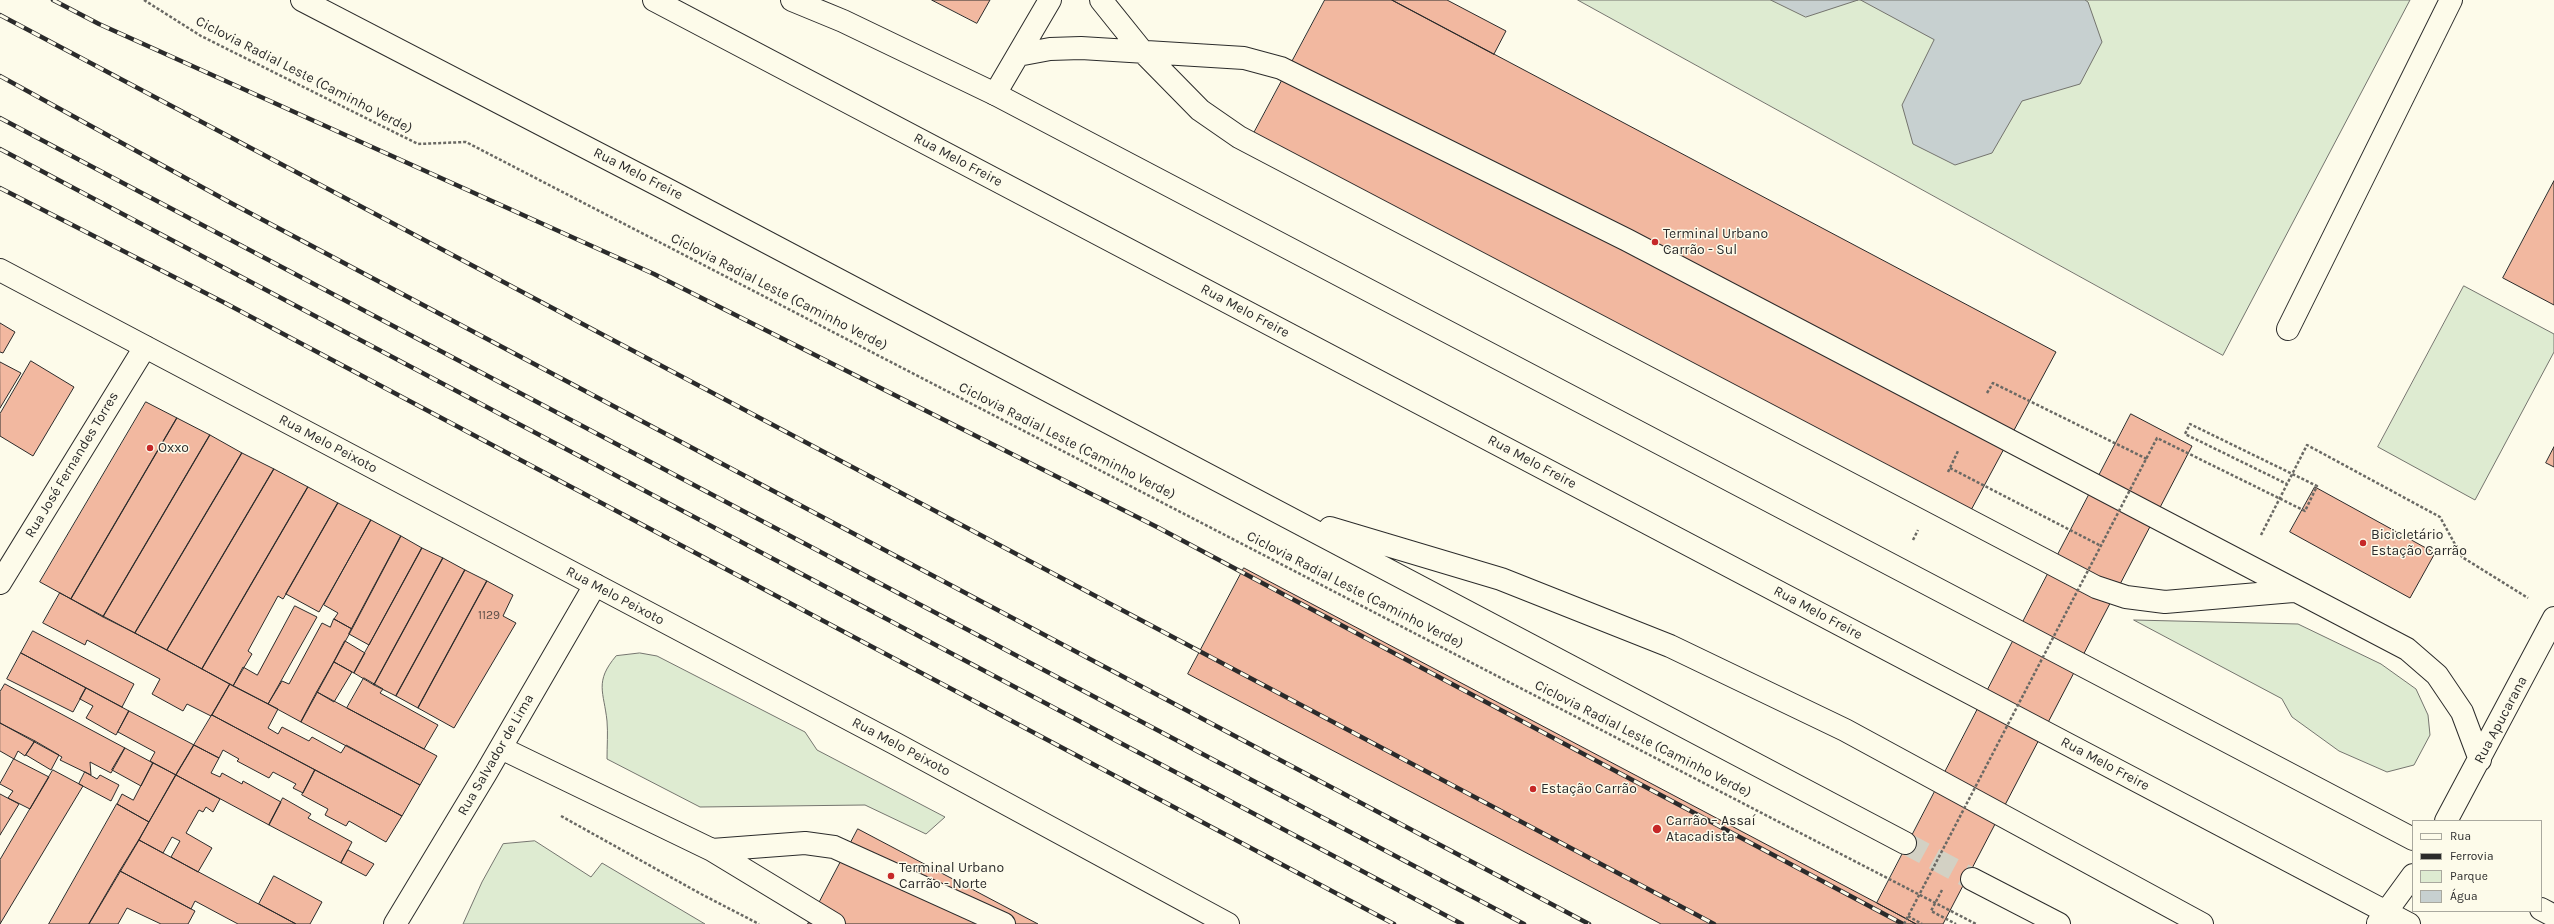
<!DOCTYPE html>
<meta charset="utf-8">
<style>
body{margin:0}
#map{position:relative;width:2554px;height:924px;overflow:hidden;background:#fdfbea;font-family:Karla,sans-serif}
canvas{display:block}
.legend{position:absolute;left:2412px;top:820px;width:130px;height:92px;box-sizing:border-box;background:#fdfbea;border:1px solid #a9a89e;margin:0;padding:5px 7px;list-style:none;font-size:12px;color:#2b2b2b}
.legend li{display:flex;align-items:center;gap:8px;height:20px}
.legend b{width:20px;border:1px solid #a9a89e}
</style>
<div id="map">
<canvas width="2554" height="924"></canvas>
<ul class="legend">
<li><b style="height:5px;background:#fdfbea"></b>Rua</li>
<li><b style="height:5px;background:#2b2b2b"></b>Ferrovia</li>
<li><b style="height:11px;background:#deebd1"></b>Parque</li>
<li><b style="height:11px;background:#c7d0d0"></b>Água</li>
</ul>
</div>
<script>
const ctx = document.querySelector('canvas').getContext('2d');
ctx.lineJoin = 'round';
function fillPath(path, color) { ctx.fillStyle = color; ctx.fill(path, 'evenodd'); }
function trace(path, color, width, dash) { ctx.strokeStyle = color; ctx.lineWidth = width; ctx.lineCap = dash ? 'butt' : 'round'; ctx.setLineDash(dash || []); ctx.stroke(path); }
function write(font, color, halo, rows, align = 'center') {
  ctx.font = font + ' Karla,sans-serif'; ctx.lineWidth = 3; ctx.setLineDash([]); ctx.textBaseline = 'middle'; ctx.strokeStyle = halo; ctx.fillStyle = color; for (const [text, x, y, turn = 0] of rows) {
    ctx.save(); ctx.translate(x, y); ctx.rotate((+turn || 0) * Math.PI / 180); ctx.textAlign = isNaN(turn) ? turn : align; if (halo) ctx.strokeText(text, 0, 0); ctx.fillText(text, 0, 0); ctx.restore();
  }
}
const green = new Path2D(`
 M1578 0H2410L2223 355Z
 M2464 286 2554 334V352L2475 500 2378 447Z
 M2134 620 2298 624 2381 664 2416 689 2428 715 2430 735 2414 765 2387 772 2339 751 2292 717 2282 699Z
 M640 653 657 656 805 732 817 750 945 817 926 834 865 805 700 807 607 759C607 746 608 733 607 721 604 692 594 682 616 656Z
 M535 841 591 877 602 863 705 924H463L482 882 503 844Z`);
fillPath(green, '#deebd1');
trace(green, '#74746e', 1);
const water = new Path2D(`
 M1771 0H1858L1806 17Z
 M1861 0H2085L2088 2 2102 42 2080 84 2022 101 1992 153 1955 165 1913 144 1902 105 1934 40Z`);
fillPath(water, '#c7d0d0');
trace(water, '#74746e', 1);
const building = new Path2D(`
 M932 0H990L977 23Z
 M1325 0H1392L2056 352 1970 512 1254 133Z
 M1392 0H1447L1506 31 1494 54Z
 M2554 181V305L2503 278Z
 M0 323 15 332 3 353 0 352Z
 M31 361 74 387 33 456 0 436V414Z
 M0 362 21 373 0 408Z
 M146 402 177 418 71 599 40 582Z
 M2131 414 2192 446 1943 924H1916L1877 903Z
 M177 418 210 435 103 617 71 599Z
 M210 435 242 453 135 633 103 617Z
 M2554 447V467L2546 463Z
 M242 453 274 469 167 650 135 633Z
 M274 469 308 487 202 669 167 650Z
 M308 487 338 503 286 594 283 599 278 596 248 651 252 654 233 686 202 669Z
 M2315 487 2435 553 2410 598 2290 532Z
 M338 503 371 520 319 612 286 594Z
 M371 520 401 536 352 629 334 619 338 613 324 605Z
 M401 536 422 548 369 645 349 634Z
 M422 548 443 558 374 685 354 673Z
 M443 558 465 570 396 696 374 685Z
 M1244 568 1877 903 1916 924H1661L1188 674Z
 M465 570 487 581 418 708 396 696Z
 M487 581 513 595 503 616 516 623 454 728 418 708Z
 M60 593 230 684 212 715 211 716 187 704 183 711 152 694 160 679 87 640 85 645 43 623Z
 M295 606 317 617 268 704 233 686 243 667 257 675Z
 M334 619 352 629 301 722 268 704 282 681 289 684 322 623 330 627Z
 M33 631 134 684 122 707 21 653Z
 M345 641 365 653 354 673 334 662Z
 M21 653 86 688 73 712 7 679Z
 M334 662 352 672 334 702 317 692Z
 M364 678 383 689 380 693 438 725 424 749 347 708Z
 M5 684 125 748 111 773 90 762 91 775 60 760 62 757 0 723V692Z
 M230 684 278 709 268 728 278 734 282 727 309 741 312 737 341 753 346 745 420 785 402 816 212 715Z
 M86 688 129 711 116 735 86 718 93 706 80 699Z
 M317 692 437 756 420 785 301 722Z
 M129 711 194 745 176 775 150 761 155 752 118 732Z
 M212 715 315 770 303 793 293 788 296 784 273 772 269 778 237 761 239 759 223 750 219 758 194 745Z
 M0 723 35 741 25 756 18 751 14 759 0 751Z
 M35 741 59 755 51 770 26 755Z
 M194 745 219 758 211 773 220 777 222 773 242 784 243 781 281 802 269 825 176 775Z
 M125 748 153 763 141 786 112 770Z
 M14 759 49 777 30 809 8 798 13 791 0 784Z
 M153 763 176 775 149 822 117 804 122 794 133 800Z
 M53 770 83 786 0 924V860Z
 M315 770 402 816 386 842 349 821 346 826 325 815 328 809 302 795Z
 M85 772 97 779 100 775 119 785 111 801 79 784Z
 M176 775 220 799 213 812 206 807 203 812 199 810 186 833 212 848 198 872 171 857 180 841 172 837 163 853 139 840Z
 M0 794 19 804 0 835Z
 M283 798 311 814 308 818 352 842 341 863 269 825Z
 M117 804 149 822 139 840 89 924H49Z
 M858 829 1038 924H808Z
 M139 840 163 853 296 924H238L195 901 191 909 120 871Z
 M348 850 374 864 366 876 341 863Z
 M120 871 195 911 188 924H161L127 908 118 924H89Z
 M274 876 322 902 310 924H296L259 904Z`);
fillPath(building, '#f2b8a0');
trace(building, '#2b2b2b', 1);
trace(new Path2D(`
 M1905 843 1972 879`), '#d3d1c4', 22, [22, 11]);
const minor = new Path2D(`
 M1101 0 1142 51 1200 110 1239 137 2096 587 2126 597 2165 602 2293 591
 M1018 55 1050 49 1081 48 1244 58 1281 68 1627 240 2407 649 2437 675 2462 712 2480 760
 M995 94 1050 0
 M2288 329 2451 0
 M0 583 145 347
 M501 748 712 850 805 843 834 847 1004 924
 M2446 821 2554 618
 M712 850 834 924
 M395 924 486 773 595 585`);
const major = new Path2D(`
 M0 270 896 744 1228 924`);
const highway = new Path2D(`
 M302 0 670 191 1905 843
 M654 0 2409 924
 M792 0 843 21 995 94 2413 839
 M1330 528 1501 579 1670 646 1845 730 2202 924
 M1972 879 2059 924
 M2541 909 2554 916
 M2378 923 2413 875`);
trace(minor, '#2b2b2b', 24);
trace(major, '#2b2b2b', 24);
trace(highway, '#2b2b2b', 24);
trace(new Path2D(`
 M144 0 201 36 418 144 466 142 1976 924
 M1987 393 1993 383 2147 459
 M1950 468 2101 546
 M1948 472 1958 451
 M2261 535 2307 445 2440 517 2462 557 2528 598
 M1913 540 1918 530
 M561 816 701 894 759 924
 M1942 890 1931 911 1956 924
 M1908 916 1922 924`), '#6a6964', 2.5, [3, 2]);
trace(minor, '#fdfbea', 22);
trace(major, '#fdfbea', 22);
trace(highway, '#fdfbea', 22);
const rail = new Path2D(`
 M53 0 99 24 654 274 1157 527 1903 924
 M0 15 1714 924
 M0 76 231 203 1589 924
 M0 118 1524 924
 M0 149 1462 924
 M0 188 225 303 1394 924`);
trace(rail, '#2b2b2b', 4.5);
trace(rail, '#fdfbea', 3, [9]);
trace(new Path2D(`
 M1904 924 2157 438 2305 511 2317 486 2190 424 2185 434 2287 484`), '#6a6964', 2.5, [3, 2]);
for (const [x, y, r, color] of [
 [1655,242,4,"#c62828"],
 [150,448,4,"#c62828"],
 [2363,543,4,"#c62828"],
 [1533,789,4,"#c62828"],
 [1657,829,5,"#c62828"],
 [891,876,4,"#c62828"]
]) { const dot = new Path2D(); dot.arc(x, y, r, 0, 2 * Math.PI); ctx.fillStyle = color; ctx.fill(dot); trace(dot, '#fdfbea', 1.5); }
write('12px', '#5d4e48', null, [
 ["1129",489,616]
]);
write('14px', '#2b2b2b', '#fdfbea', [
 ["Ciclovia Radial Leste (Caminho Verde)",304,75,27],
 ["Rua Melo Freire",958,160,28],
 ["Rua Melo Freire",638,174,27],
 ["Ciclovia Radial Leste (Caminho Verde)",779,292,27],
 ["Rua Melo Freire",1245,311,28],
 ["Ciclovia Radial Leste (Caminho Verde)",1067,441,27],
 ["Rua Melo Peixoto",328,444,28],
 ["Rua Melo Freire",1532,462,28],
 ["Rua José Fernandes Torres",72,465,-59],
 ["Ciclovia Radial Leste (Caminho Verde)",1355,590,27],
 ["Rua Melo Peixoto",615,596,28],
 ["Rua Melo Freire",1818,613,28],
 ["Rua Apucarana",2501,720,-62],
 ["Ciclovia Radial Leste (Caminho Verde)",1643,739,27],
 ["Rua Melo Peixoto",901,747,28],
 ["Rua Salvador de Lima",496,755,-60],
 ["Rua Melo Freire",2105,764,28]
]);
write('14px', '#2b2b2b', '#fdfbea', [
 ["Terminal Urbano",1663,234],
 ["Carrão - Sul",1663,250],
 ["Oxxo",158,448],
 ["Bicicletário",2371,535],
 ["Estação Carrão",2371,551],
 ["Estação Carrão",1541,789],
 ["Carrão – Assaí",1666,821],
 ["Atacadista",1666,837],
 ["Terminal Urbano",899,868],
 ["Carrão - Norte",899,884]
], 'left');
</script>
